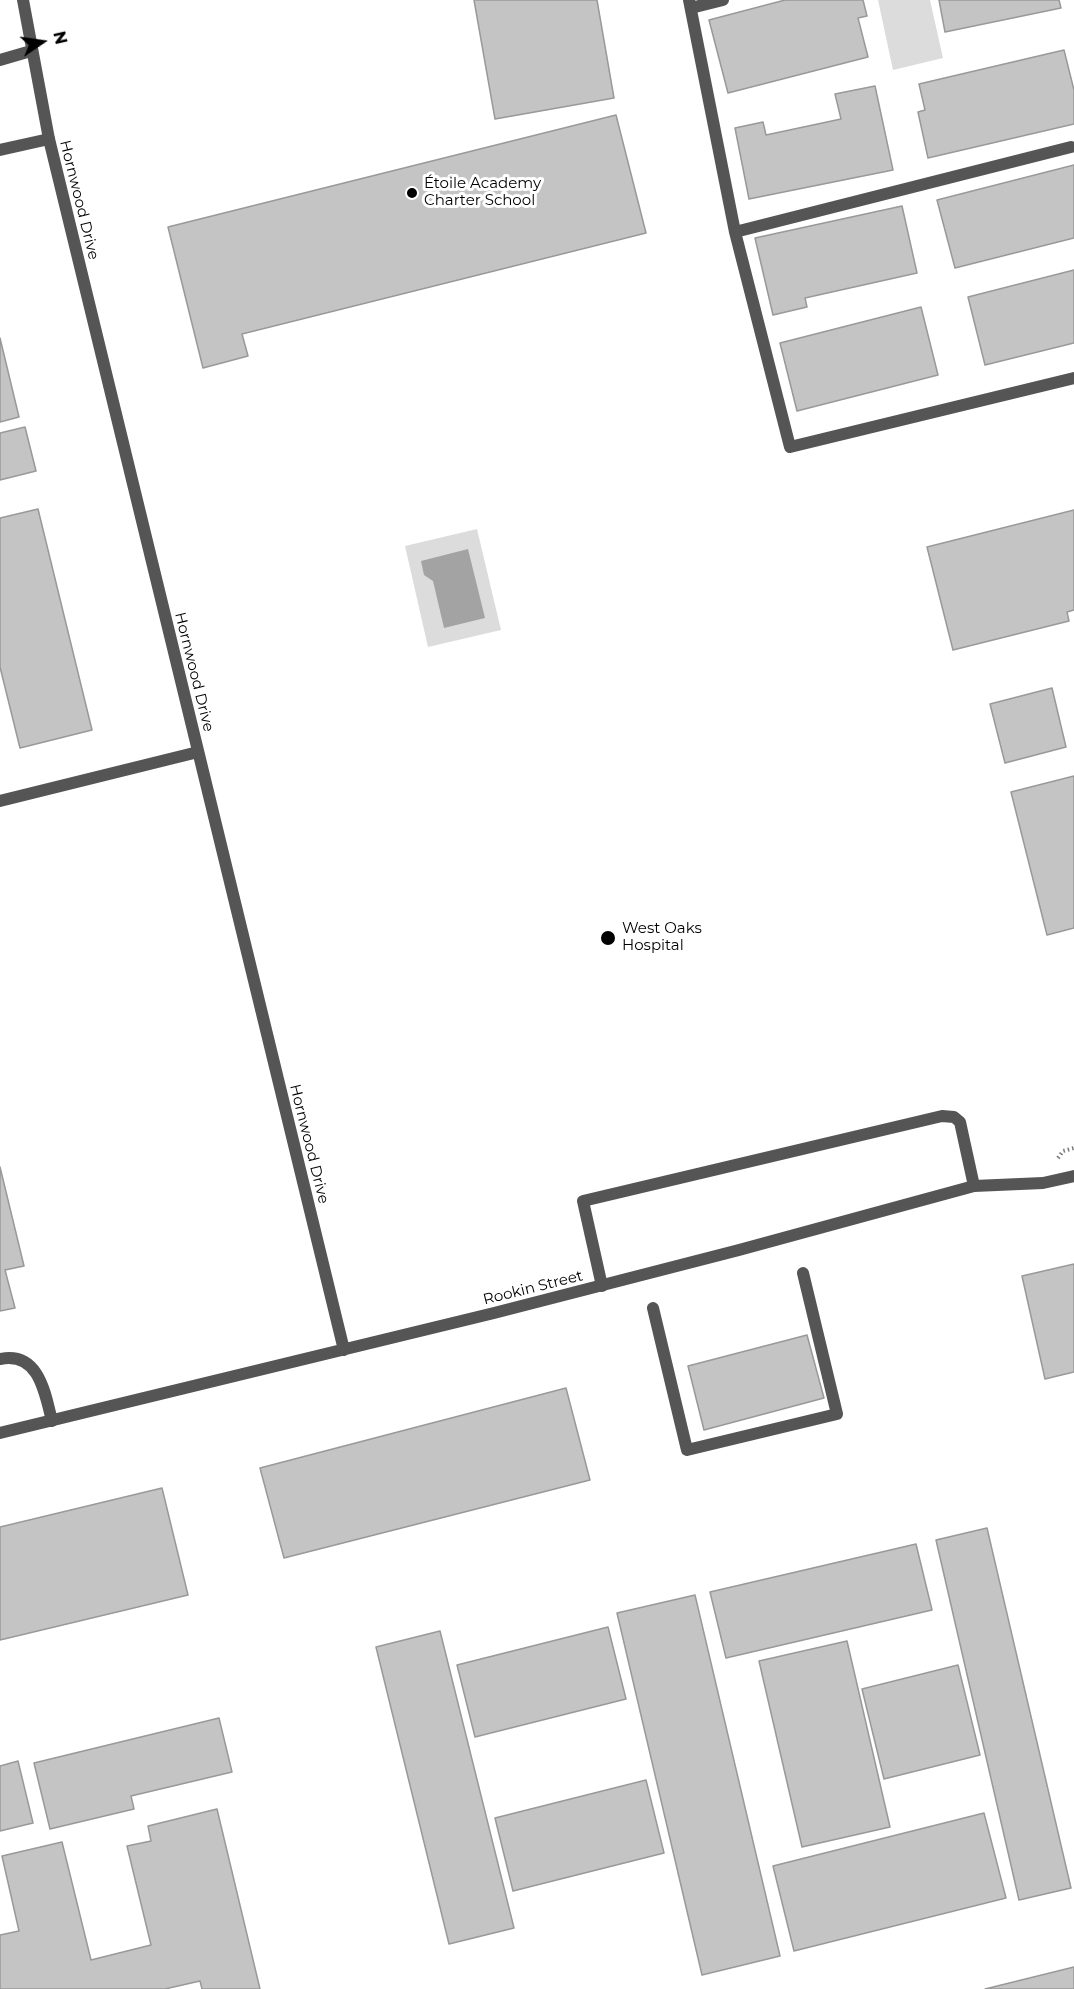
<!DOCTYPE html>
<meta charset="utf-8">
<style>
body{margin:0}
#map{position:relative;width:1074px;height:1989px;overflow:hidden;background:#fff;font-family:Montserrat,sans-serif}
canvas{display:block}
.north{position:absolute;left:12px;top:12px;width:60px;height:60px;-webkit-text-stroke:4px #fff;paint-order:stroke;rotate:77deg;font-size:16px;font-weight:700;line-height:24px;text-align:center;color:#000}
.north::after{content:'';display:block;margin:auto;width:21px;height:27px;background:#000;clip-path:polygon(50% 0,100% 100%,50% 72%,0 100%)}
</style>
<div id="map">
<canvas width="1074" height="1989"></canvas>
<div class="north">N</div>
</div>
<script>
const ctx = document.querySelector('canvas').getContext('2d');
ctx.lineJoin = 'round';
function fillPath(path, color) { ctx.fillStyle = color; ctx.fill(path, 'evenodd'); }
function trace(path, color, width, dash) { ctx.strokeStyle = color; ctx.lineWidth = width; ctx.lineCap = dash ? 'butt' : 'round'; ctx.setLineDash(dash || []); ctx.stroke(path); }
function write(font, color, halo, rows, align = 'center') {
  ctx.font = font + ' Montserrat,sans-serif'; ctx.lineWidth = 6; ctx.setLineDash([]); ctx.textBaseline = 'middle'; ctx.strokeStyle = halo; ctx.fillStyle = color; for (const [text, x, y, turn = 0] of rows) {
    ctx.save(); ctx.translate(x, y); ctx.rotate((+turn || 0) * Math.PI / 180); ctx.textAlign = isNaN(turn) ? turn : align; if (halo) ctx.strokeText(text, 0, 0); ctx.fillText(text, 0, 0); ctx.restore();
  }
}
fillPath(new Path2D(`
 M878 0H930L943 58 893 70Z
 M477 529 501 630 428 647 405 546Z`), '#dcdcdc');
fillPath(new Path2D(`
 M468 549 485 618 444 628 433 581 424 575 421 561Z`), '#a3a3a3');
const building = new Path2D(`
 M474 0H597L614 98 495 119Z
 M785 0H863L867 16 858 18 868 57 728 93 709 20Z
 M939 0H1059L1061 8 945 32Z
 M1064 50 1074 90V124L928 158 918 112 925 110 919 84Z
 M875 86 893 170 749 199 735 128 763 122 766 135 841 119 835 94Z
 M616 115 646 233 242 334 248 356 203 368 168 227Z
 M1074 165V238L955 268 937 200Z
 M902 206 917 273 805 298 807 307 773 315 755 238Z
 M1074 270V343L985 365 968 297Z
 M921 307 938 375 797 411 780 343Z
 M0 338 19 417 0 422Z
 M25 427 36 471 0 480V433Z
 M38 509 92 730 20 748 0 667V518Z
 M1074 510V610L1067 612 1069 621 953 650 927 547Z
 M1052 688 1066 747 1005 763 990 704Z
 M1074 776V928L1047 935 1011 792Z
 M0 1167 24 1266 5 1270 15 1308 0 1311Z
 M1074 1264V1372L1045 1379 1022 1276Z
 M807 1335 824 1398 704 1430 688 1366Z
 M566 1388 590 1480 284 1558 260 1468Z
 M162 1488 188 1595 0 1640V1527Z
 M987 1528 1071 1888 1019 1900 936 1540Z
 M916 1544 932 1610 726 1658 710 1592Z
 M695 1595 780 1956 702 1975 617 1613Z
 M608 1627 626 1699 475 1737 457 1665Z
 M440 1631 514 1928 449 1944 376 1647Z
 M847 1641 890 1827 802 1847 759 1661Z
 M958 1665 980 1755 884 1779 862 1689Z
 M219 1718 232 1772 131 1796 134 1809 50 1829 34 1763Z
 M18 1761 33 1823 0 1831V1766Z
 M646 1780 664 1853 513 1891 495 1818Z
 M217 1809 260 1989H202L200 1981 165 1989H0V1935L19 1931 2 1856 62 1842 91 1960 151 1945 127 1846 151 1841 148 1826Z
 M984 1813 1006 1898 794 1951 773 1866Z
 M1074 1967V1989H985Z`);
fillPath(building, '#c4c4c4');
trace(building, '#999', 1.5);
trace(new Path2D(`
 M1058 1158 1063 1151 1074 1148`), '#777', 4, [1.5, 3]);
trace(new Path2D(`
 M689 0 735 232 790 447 1074 378
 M691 8 723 0
 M0 60 31 51
 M0 150 49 139
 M735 232 1071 147
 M0 801 198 752
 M602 1286 583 1201 942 1116 954 1117 960 1122 974 1186
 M653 1308 687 1450 837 1414 803 1273
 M0 1359C39 1351 45 1393 52 1421`), '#555', 12);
trace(new Path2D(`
 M23 0 49 139 344 1350
 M0 1433 494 1313 739 1250 974 1186 1043 1183 1074 1176`), '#555', 12);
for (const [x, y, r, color] of [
 [412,193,6,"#000"],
 [608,938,8,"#000"]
]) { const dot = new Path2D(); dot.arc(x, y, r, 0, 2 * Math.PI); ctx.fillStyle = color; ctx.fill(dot); trace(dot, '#fff', 2); }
write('15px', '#000', '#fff', [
 ["Étoile Academy",424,184],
 ["Charter School",424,201],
 ["West Oaks",622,929],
 ["Hospital",622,946]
], 'left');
write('15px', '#000', '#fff', [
 ["Hornwood Drive",79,200,76],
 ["Hornwood Drive",194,672,76],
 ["Hornwood Drive",309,1144,76],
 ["Rookin Street",533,1288,-14]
]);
</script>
